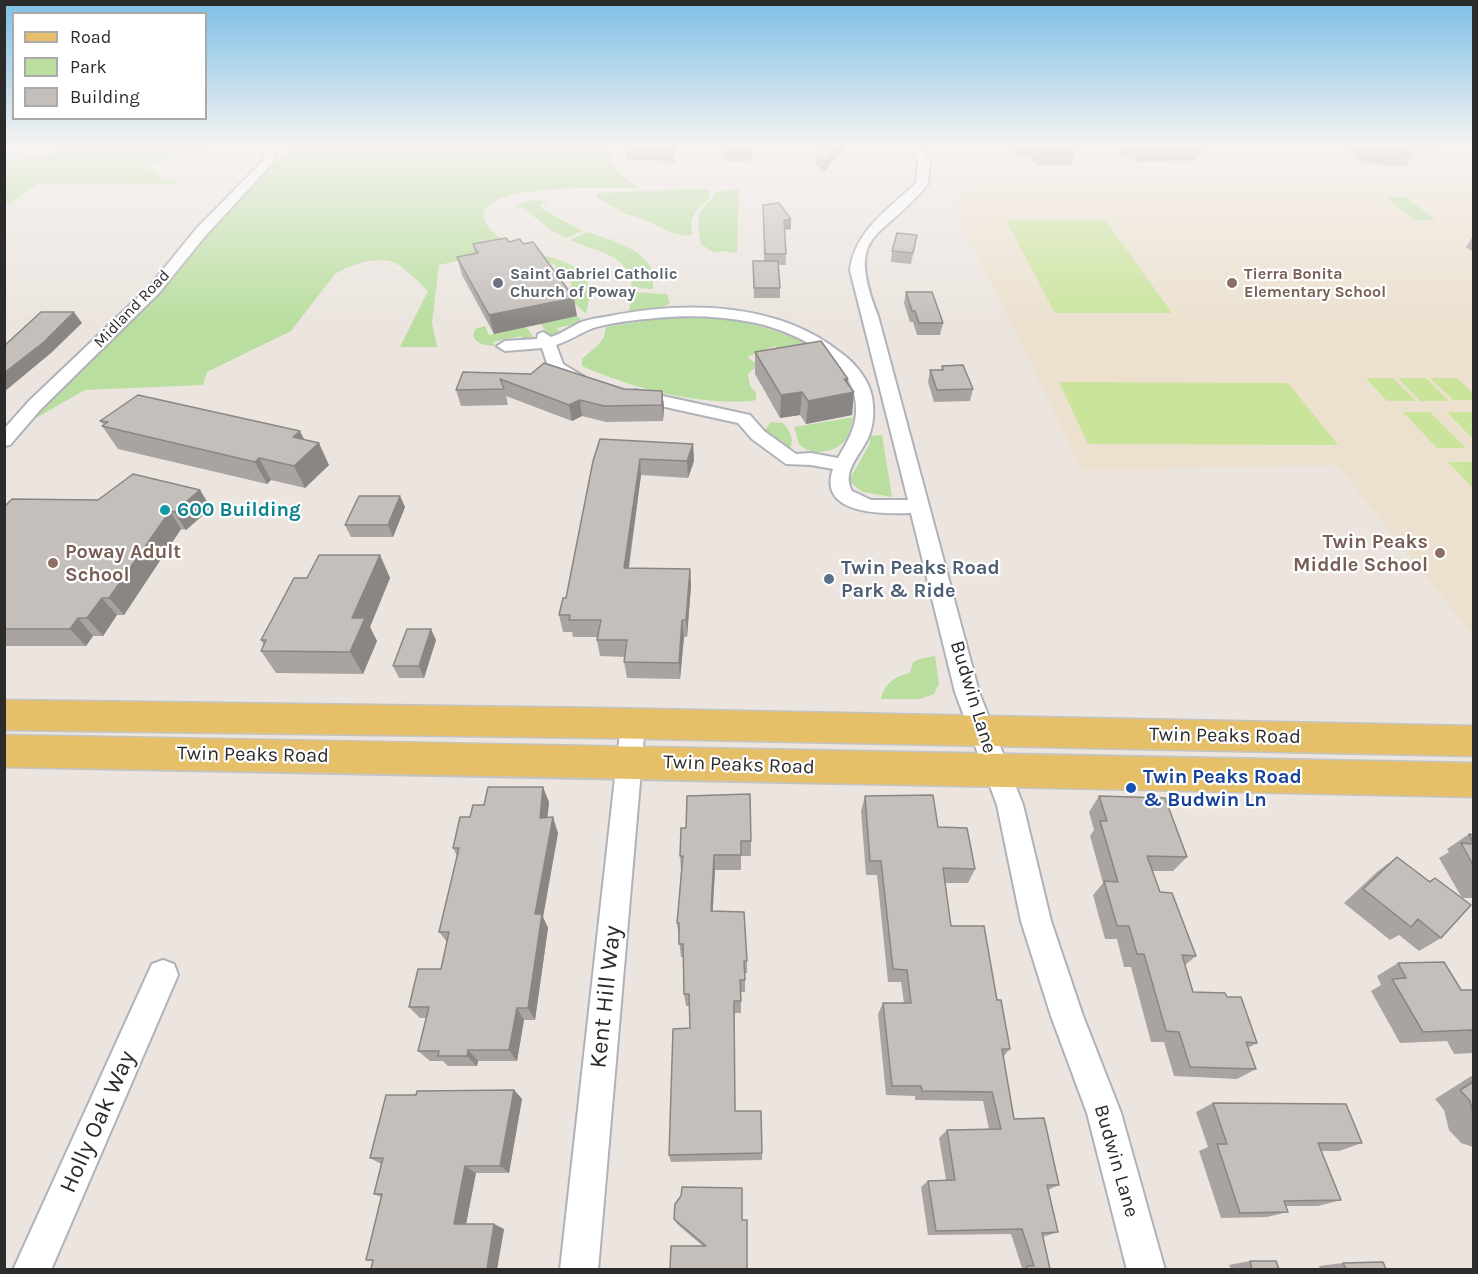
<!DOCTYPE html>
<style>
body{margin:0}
#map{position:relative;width:1478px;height:1274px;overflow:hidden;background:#ece5df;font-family:Karla,sans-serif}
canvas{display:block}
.frame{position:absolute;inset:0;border:6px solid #2b2b2b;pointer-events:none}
.legend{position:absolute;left:12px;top:12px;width:195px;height:108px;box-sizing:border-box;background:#fff;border:2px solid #aaa;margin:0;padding:8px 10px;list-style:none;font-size:18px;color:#2b2b2b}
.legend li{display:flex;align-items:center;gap:12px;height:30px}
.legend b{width:30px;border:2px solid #aaa}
</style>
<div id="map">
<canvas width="1478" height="1274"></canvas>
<div class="frame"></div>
<ul class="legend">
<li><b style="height:8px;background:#e6c069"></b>Road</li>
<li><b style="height:16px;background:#b9de9f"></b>Park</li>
<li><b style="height:16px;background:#c4bfbb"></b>Building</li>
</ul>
</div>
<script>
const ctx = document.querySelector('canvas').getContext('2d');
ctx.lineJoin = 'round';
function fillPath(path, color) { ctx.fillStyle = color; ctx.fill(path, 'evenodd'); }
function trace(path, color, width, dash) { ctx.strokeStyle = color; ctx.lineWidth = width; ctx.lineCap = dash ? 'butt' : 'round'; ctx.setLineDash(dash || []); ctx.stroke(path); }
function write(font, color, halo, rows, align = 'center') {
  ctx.font = font + ' Karla,sans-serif'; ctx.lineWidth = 4.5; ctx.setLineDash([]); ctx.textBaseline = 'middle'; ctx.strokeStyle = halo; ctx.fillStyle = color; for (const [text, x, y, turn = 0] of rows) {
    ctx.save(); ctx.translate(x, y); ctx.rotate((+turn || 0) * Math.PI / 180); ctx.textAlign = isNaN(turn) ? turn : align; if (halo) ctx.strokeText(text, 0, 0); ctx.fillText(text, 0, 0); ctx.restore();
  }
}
fillPath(new Path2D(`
 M1017 179 1473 181V636L1337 465 1082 471 1025 351 953 210 956 200 968 189 989 182Z`), '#ece1cf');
fillPath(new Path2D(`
 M73 144H227L197 154 156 162 149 168 163 178 182 184 38 183 9 205 5 200V160C30 160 50 155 73 144Z
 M296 144H547L611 151 610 160 620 175 637 185 636 188C615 188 477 182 484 218 486 228 498 236 505 242L463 260 439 265 432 323 437 347H400L428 291C419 282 409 272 399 265 383 254 350 264 335 274L291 331 207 372 203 385 85 390 24 425 268 168Z
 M696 189H707L710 192 709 198C697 208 687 219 693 234L688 236 672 233 641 218 626 214 597 198 596 193Z
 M739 189 737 253 721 251 714 253 701 244C699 232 695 217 704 207 709 201 713 199 716 192Z
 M1385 197H1405L1436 220H1415Z
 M535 200 550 202 540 204 545 211 582 231 566 238 552 231 522 207 514 208 520 203Z
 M587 232C608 239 637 246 650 266 653 272 653 282 653 289L632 288C629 253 596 252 570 240Z
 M534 252C550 258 581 263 588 281 589 286 587 289 587 294L590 295 586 314 576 304 570 303 568 290 572 284 565 275 554 272 556 265 538 259Z
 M632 292 667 294 670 303 660 310 621 313 629 311Z
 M577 316 584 322 557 328 560 333 549 336 541 324Z
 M704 317C744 320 779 329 815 347L782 353 775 346 747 357 758 365 748 374 750 386 756 393V399L753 401C695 405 635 389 582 366V359L599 344 604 337 606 327 661 318Z
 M485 326 489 335 526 327 535 339 524 341 521 336 493 342 495 346C486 346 477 344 473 336L475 329Z
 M854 417C851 424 850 433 846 439 836 453 811 457 799 444L794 427Z
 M771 422 783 423C789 430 795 439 790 448L784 446 764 431Z
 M882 435 891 490 892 497 863 492 851 483V477L870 443V436Z
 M935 656 939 684 934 694 920 699H881C884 684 895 676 910 673L913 662 919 659Z`), '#b9de9f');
fillPath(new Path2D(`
 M1006 220H1105L1172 313H1055Z
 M1366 378H1393L1416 401H1387Z
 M1398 378H1426L1449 401H1420Z
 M1430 378H1457L1473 393V400H1453Z
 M1059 382 1288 383 1338 445 1088 444Z
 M1403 412H1430L1466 448H1437Z
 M1447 412H1473V439Z
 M1448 462H1473V488Z`), '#cae49c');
const street = new Path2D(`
 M262 144H272L276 152 272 164 206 235 159 293 41 409 10 445 4 446V429L29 401 149 287 196 229 263 161 266 152Z
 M910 144H920L930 162 928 184C882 241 844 229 878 316L979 692 1023 805 1051 921 1083 1016 1121 1113 1165 1270H1127L1087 1113 1051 1016 1021 921 997 805 955 692 911 513C883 514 817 515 833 469L811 465 786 464 752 439 738 423 629 399 627 395 635 390 750 415 764 431 796 454 811 453 838 458C846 444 855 430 856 413 860 361 793 330 751 322 720 316 687 315 656 318 635 320 613 322 593 328 580 333 569 341 556 345L563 364 591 381 583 386 564 380 549 369 542 348 505 351 497 346 505 341 537 339 538 334 543 332 551 337C561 334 569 328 579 323 588 319 600 318 610 316 686 301 778 302 841 353 855 363 869 380 872 397 874 409 874 421 870 433 864 452 840 470 852 491L871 500H908L850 270C855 230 889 209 916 183L918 162Z
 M1390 144H1442L1443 146 1438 149 1395 147Z
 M633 714 642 717 645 724 598 1270H560L621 724 624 717Z
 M163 960 174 964 178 975 51 1270H13L152 964Z`);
const primary = new Path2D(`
 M4 700 603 708 1474 726V756L603 738 4 730Z
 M4 735C494 743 984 754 1474 763V797C984 787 494 775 4 767Z`);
trace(street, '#afb2ba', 4);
trace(primary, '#c4c4c4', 3);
fillPath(street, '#fff');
fillPath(primary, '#e6c069');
fillPath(new Path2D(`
 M627 144H676L674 164 653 160H627L626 149Z
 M755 144 749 162 725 161 724 152Z
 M849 144 824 171 816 165V155Z
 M1007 144H1070L1076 152 1072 165H1036L1029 156 1016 157Z
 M1123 144H1207L1193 161 1138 162 1120 155Z
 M1344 144H1407L1414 153 1406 167 1362 163Z
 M763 205 791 219V229L785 230 786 265H778L780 288V298H754L753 261H764Z
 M917 235 911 264 891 262 892 251Z
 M1473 236V252L1466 247Z
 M509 242 577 316 494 334 462 275 457 257 475 253 473 244Z
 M906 292 943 323 940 335H917L913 322H910L904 303Z
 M755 352 848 379V384L854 392 852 415 806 424 800 415 780 418 755 374Z
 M942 366 973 389 970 401 934 402 928 382 930 370H941Z
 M463 372 624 389 662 391 664 407 663 421 606 422 582 416 572 421 506 396 508 405 461 406 456 390Z
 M100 421 305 440 329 465 305 488 271 480 267 484 118 449 102 426 104 425Z
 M693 444 694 461 688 478 641 475 629 568 690 569 691 586 687 637H684L680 679 627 678 624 662 625 657 600 656 597 640 598 637H573L572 632H563L559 615 566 598 593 461Z
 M200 490 211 508 186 530 181 529 124 615H117L103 636H93L86 646H4V507L98 500Z
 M400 496 405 507 393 537H351L345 525Z
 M380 555 390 578 370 627 377 641 363 674 276 673 261 651 264 645 261 640 307 578Z
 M436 640 424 678H399L393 666Z
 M865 796 938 827 975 869 968 883H945L951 926 997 1000 1010 1049 1003 1057 1014 1119 1059 1185 1048 1190 1058 1232 1043 1237 1050 1269H1016L1022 1268 1011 1234 928 1235 921 1187 928 1181 946 1180 939 1138 947 1130 989 1129 983 1101 915 1100V1096L886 1095 878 1014 883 1003H904L901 982H888L877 875H866L861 811Z
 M1099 796 1187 857 1173 871H1152L1160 892 1196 956 1185 965 1193 992 1227 997 1257 1043 1248 1048 1256 1069 1237 1079 1174 1076 1164 1042H1151L1131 967H1124L1117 939H1105L1093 895 1103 883 1090 836 1094 830 1089 812Z
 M549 802 547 818 558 833 543 917 548 928 535 1020H524L517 1061H478L477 1066H448L443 1061H430L418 1051 426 1018H420L409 1007 441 969 447 942 439 932 457 856 453 848Z
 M681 828 751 841V856H741V870H715L712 911 747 961V973H745V992H741V1013H734L735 1111 762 1153V1160L671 1162 669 1155 690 1028 689 1006H686L684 994V957H681L677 923 681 870 680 856Z
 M1469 834 1473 835V898H1462L1439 858 1449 852 1447 849Z
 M1397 857 1429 881 1435 878 1441 938 1419 951 1399 935 1390 940 1344 903 1378 871Z
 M1398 963 1461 990H1473V1053L1454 1054 1447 1041 1400 1043 1371 991 1381 985 1377 976Z
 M1473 1075V1147L1461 1143 1449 1130 1444 1110 1435 1099Z
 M514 1090 522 1099 509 1173H476L466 1224H494L504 1229 497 1269H371L373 1261 366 1260 381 1197 374 1194 381 1164 370 1158 416 1095Z
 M1213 1103 1362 1143 1339 1151H1321L1341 1200 1318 1206H1286L1288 1212 1267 1217 1221 1218 1199 1151 1208 1147 1196 1112Z
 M674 1219 742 1220 747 1269 703 1246 677 1224Z
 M1250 1261 1279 1269H1231L1229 1265Z
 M1343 1263 1386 1269H1320L1319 1266Z`), '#a9a4a1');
fillPath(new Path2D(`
 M674 144H676L674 164Z
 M752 144H755L749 162V152Z
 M841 144H849L824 171 825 162Z
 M1201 144H1207L1193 161 1198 147Z
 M791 219V229L784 230V220Z
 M574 298 577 316 494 334 489 315Z
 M74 312 82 323 51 353 4 392V373Z
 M844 379H848L846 394 854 392 852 415 806 424 808 401Z
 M662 391 664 407 663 421 662 405Z
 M802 392 800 415 780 418 781 395Z
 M580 400 582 416 572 421 569 405Z
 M300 431 310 451 319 443 329 465 305 488 294 466 293 437Z
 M693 444 694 461 688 478 687 461Z
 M259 458 271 480 267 484 255 462Z
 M640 459 641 475 626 585 624 568Z
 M200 490 211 508 186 530 174 512Z
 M400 496 405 507 393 537 388 525Z
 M170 511 181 529 124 615 109 598Z
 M380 555 390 578 370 627 377 641 363 674 350 652 352 618Z
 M690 569 691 586 687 637 686 620Z
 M102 598 117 615 103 636 87 618Z
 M78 618 93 636 86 646 70 629Z
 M682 620 684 637 680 679 679 663Z
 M431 629 436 640 424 678 419 666Z
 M543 787 549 802 546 833 540 818Z
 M553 817 558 833 543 917 548 928 535 1020 528 1008 535 914Z
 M714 855 715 870 712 925 711 911Z
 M517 1008 524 1020 517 1061 509 1050Z
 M468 1050 478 1061 477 1066 467 1056Z
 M514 1090 522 1099 509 1173 500 1166Z
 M465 1166 476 1173 465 1229 454 1224Z
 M494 1224 504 1229 497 1269H487Z`), '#898683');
const building = new Path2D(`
 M627 144H674V152L652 148 626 149Z
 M727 144H752L749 152H724Z
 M824 144H841L825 162 816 155Z
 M1033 144H1070L1076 152H1039Z
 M1133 144H1201L1198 147 1143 148Z
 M1365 144H1407L1414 153 1370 149Z
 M779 203 791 219 784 220 786 254H765L763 205Z
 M897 233 917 235 913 253 892 251Z
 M506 238 509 242 520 239 523 244 533 242 574 298 489 315 457 257 478 253 473 244Z
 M753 261H778L780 288H754Z
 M906 292H932L943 323H919L915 311H912Z
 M41 312H74L44 342 4 373V346Z
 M821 341 848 379H844L854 392 808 401 802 392 781 395 755 352Z
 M544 363 624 389 662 391V405L604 406 580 400 569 405 500 379 504 389 456 390 463 372 531 374Z
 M963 365 973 389 937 390 930 370H943L942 366Z
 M138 395 300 431 293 437 319 443 294 466 259 458 255 462 102 426 108 422 100 421Z
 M600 439 693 444 687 461 640 459 624 568 690 569 686 620H682L679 663 624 662 627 640H597L601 620H569L570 615H559L563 598H566L593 461Z
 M133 474 200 490 174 512 170 511 109 598H102L87 618H78L70 629H4V507L12 499 98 500Z
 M359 496H400L388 525H345Z
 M319 555H380L352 618H365L350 652 261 651 266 640H261L294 578H307Z
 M407 629H431L419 666H393Z
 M488 787H543L540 818 553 817 535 914H542L528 1008H517L509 1050H468L467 1056H438L439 1051H418L429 1007H409L418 969H441L449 932H439L459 848H453L460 817H470L473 805H484Z
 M750 794 751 841H741V855H714L711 911 744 912 747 961H744L745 980H740L741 1001H734L735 1111H761L762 1153 669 1155 673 1029 690 1028 689 994H684L683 944H679V923H677L683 856H680L681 828H686L687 796Z
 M933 795 938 827 967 828 975 869 943 868 951 926H984L997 1000H1001L1010 1049H1002L1014 1119 1044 1118 1059 1185H1047L1058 1232 1042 1233 1050 1269H1006H1027V1266H1034L1022 1229 936 1231 928 1181 955 1180 947 1130 1001 1129 992 1092 922 1091 921 1086H892L883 1003H911L907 970 893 969 881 861H870L865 796Z
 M1099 796 1165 798 1187 857 1147 856 1160 892 1172 893 1196 956 1182 955 1193 992 1225 993 1227 997H1241L1257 1043 1246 1042 1256 1069 1190 1067 1179 1032 1166 1031 1144 954H1137L1129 926H1117L1104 881 1118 882 1100 821H1107Z
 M1469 834 1473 835V843Z
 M1461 843 1473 844V865Z
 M1397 857 1430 882 1435 878 1471 905 1441 938 1418 919 1411 927 1363 889Z
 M1444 962 1461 990H1473V1033L1471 1030 1423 1032 1392 979 1406 978 1398 963Z
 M1473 1082V1113L1470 1101 1460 1090Z
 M514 1090 500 1166H465L454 1224H494L487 1269H371L373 1260H366L382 1194H374L383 1158H370L386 1095H416L417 1091Z
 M1213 1103 1346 1104 1362 1143H1318L1341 1200 1284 1201 1288 1212 1240 1213 1217 1144H1227Z
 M682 1187 742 1188V1220H747V1269H670L671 1246H706L674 1219 675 1204 681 1196Z
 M1250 1261H1276L1279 1269H1252Z
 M1383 1262 1386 1269H1346L1343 1263Z`);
fillPath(building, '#c4bfbb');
trace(building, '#898683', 1.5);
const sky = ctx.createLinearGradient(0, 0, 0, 322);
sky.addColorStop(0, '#7cbfe7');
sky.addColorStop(0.45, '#f6f3f1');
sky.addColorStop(1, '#f6f3f100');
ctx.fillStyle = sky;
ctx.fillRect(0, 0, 1478, 322);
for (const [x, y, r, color] of [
 [498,283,6,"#6b7280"],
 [1232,283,6,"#8d6e63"],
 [165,510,6,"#0f9aa8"],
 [1440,553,6,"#8d6e63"],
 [53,563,6,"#8d6e63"],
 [829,579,6,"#5c6f8a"],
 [1131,788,6,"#1a4fb4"]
]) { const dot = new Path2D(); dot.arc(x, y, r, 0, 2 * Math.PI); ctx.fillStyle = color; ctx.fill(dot); trace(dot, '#fff', 2); }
write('bold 16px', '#5b616d', '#fff', [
 ["Saint Gabriel Catholic",510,274],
 ["Church of Poway",510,292]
], 'left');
write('bold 16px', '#785e54', '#fff', [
 ["Tierra Bonita",1244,274],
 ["Elementary School",1244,292]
], 'left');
write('16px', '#2b2b2b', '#fff', [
 ["Midland Road",132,309,-46]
]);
write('bold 20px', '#0d838f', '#fff', [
 ["600 Building",177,510]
], 'left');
write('bold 20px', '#785e54', '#fff', [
 ["Twin Peaks",1428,542],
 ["Middle School",1428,565],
 ["Poway Adult",65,552,"left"],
 ["School",65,575,"left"]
], 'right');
write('bold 20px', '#4e5e75', '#fff', [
 ["Twin Peaks Road",841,568],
 ["Park & Ride",841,591]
], 'left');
write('20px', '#2b2b2b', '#fff', [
 ["Budwin Lane",973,697,73],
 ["Twin Peaks Road",1225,736,1],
 ["Twin Peaks Road",253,755,1],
 ["Twin Peaks Road",739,765,2],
 ["Budwin Lane",1116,1161,74]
]);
write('bold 20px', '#164399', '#fff', [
 ["Twin Peaks Road",1143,777],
 ["& Budwin Ln",1143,800]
], 'left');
write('24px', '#2b2b2b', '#fff', [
 ["Kent Hill Way",606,997,-84],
 ["Holly Oak Way",98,1122,-66]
]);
</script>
